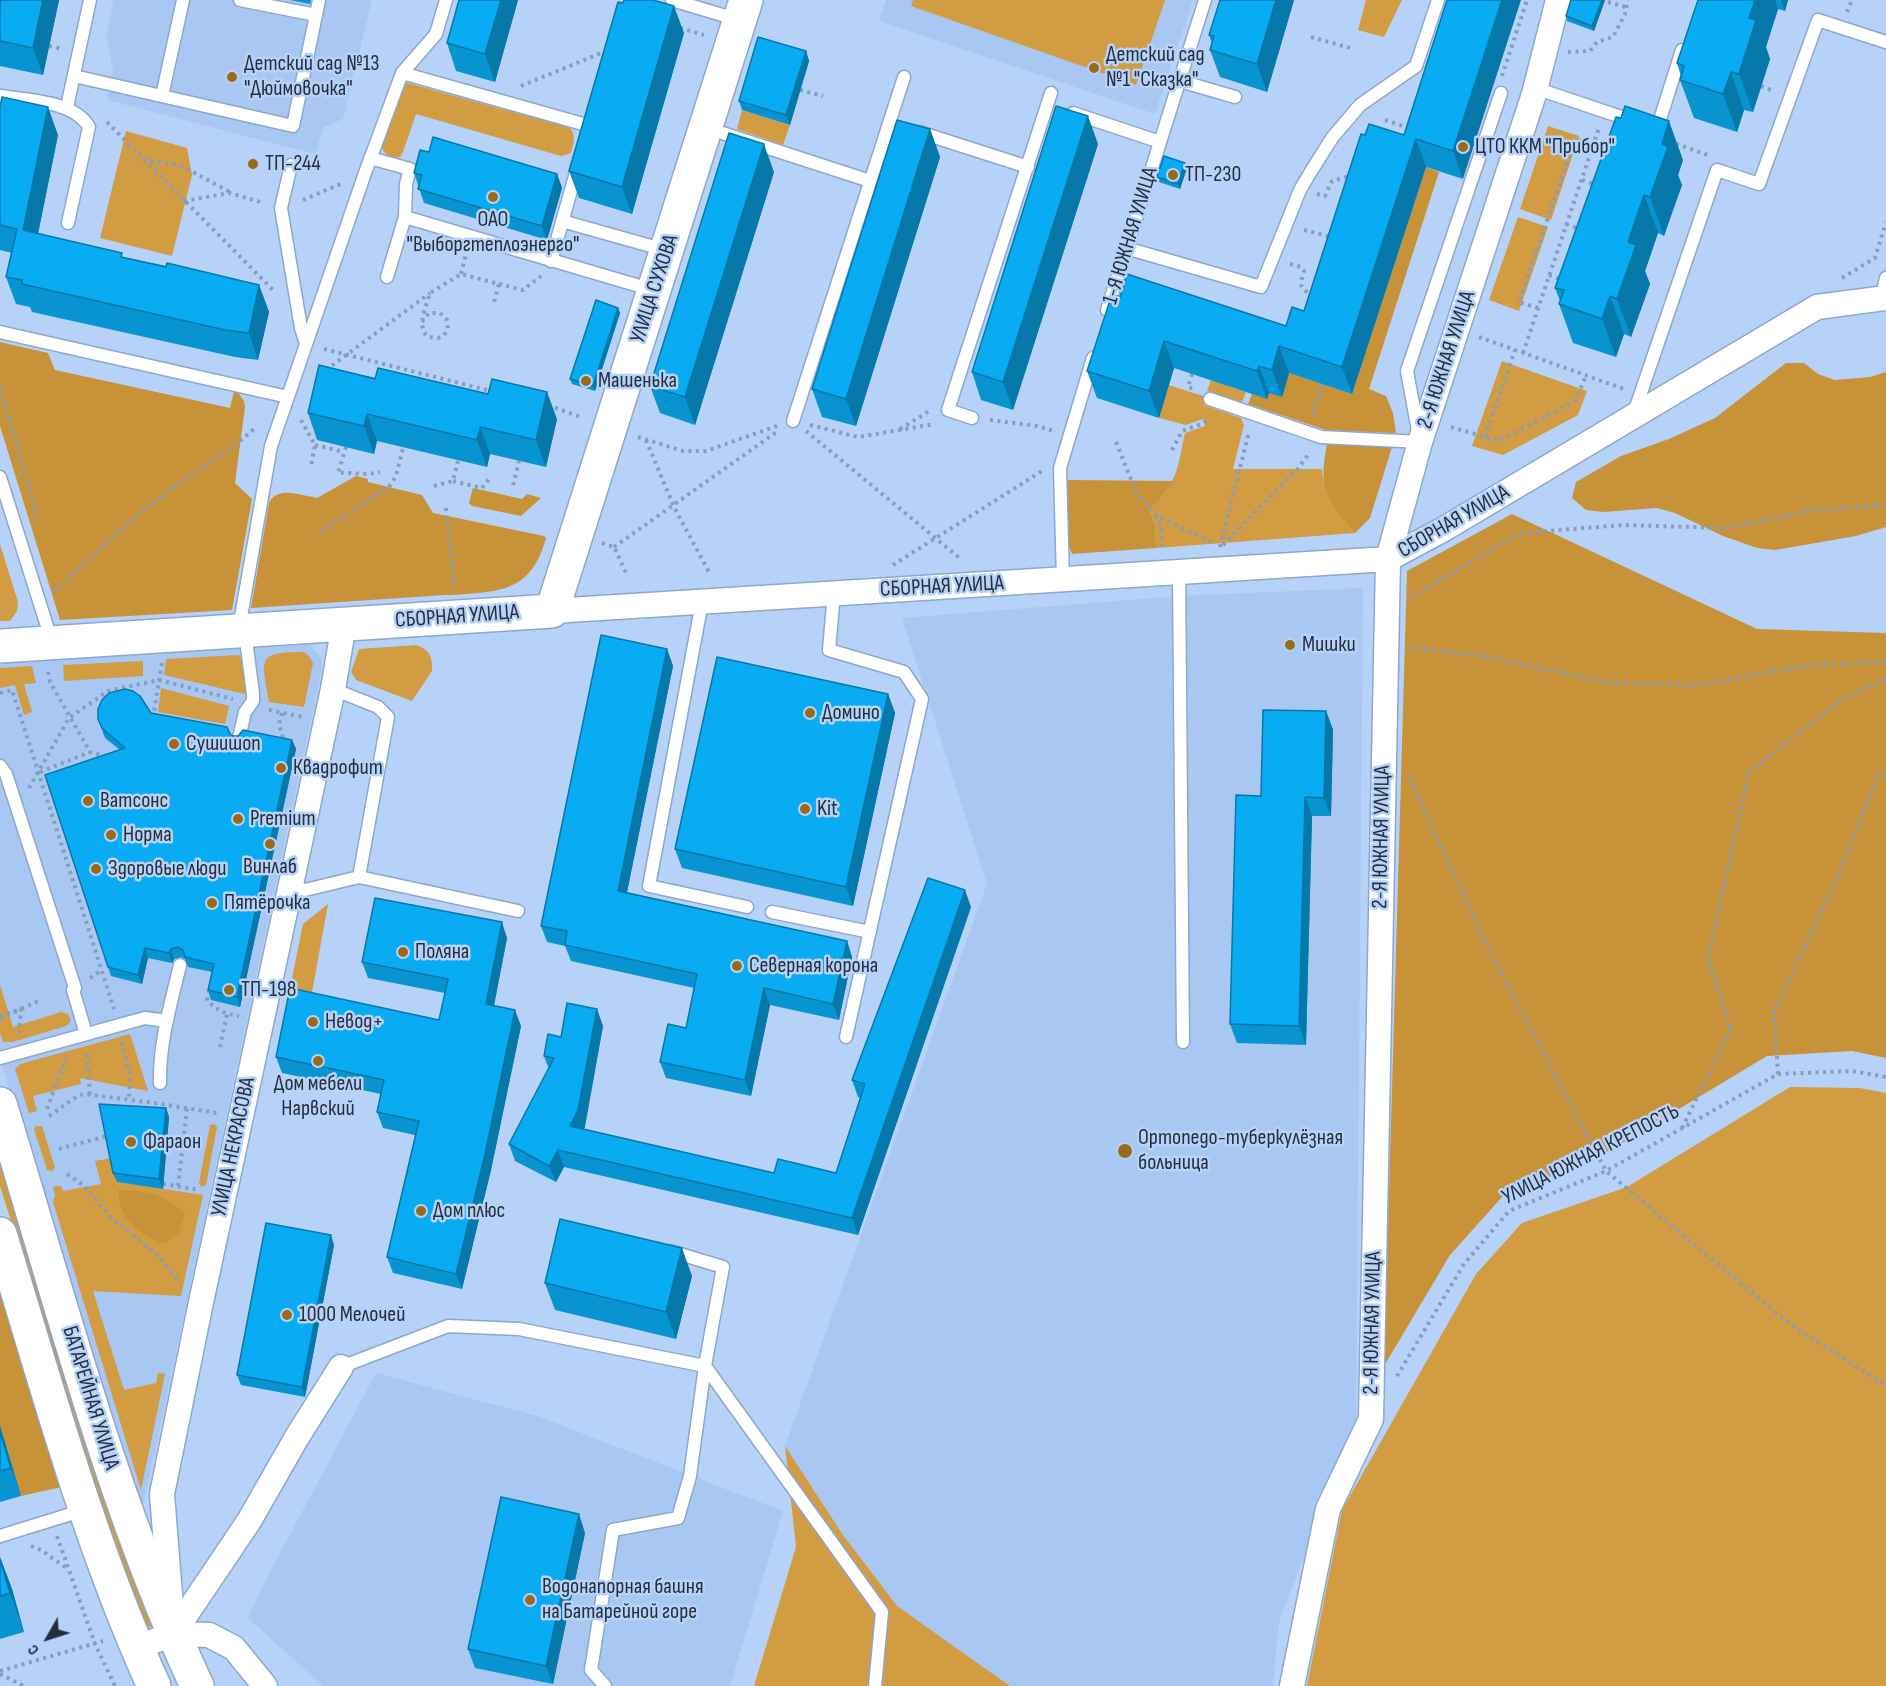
<!DOCTYPE html>
<meta charset="utf-8">
<style>
body{margin:0}
#map{position:relative;width:1886px;height:1686px;overflow:hidden;background:#b7d2f8;font-family:"Sofia Sans Condensed",sans-serif}
canvas{display:block}
.north{position:absolute;left:18px;top:1608px;width:60px;height:60px;-webkit-text-stroke:4px #b7d2f8;paint-order:stroke;rotate:231deg;font-size:16px;font-weight:700;line-height:24px;text-align:center;color:#242e3c}
.north::after{content:'';display:block;margin:auto;width:21px;height:27px;background:#242e3c;clip-path:polygon(50% 0,100% 100%,50% 72%,0 100%)}
</style>
<div id="map">
<canvas width="1886" height="1686"></canvas>
<div class="north">С</div>
</div>
<script>
const ctx = document.querySelector('canvas').getContext('2d');
ctx.lineJoin = 'round';
function fillPath(path, color) { ctx.fillStyle = color; ctx.fill(path, 'evenodd'); }
function trace(path, color, width, dash) { ctx.strokeStyle = color; ctx.lineWidth = width; ctx.lineCap = dash ? 'butt' : 'round'; ctx.setLineDash(dash || []); ctx.stroke(path); }
function write(font, color, halo, rows, align = 'center') {
  ctx.font = font + ' "Sofia Sans Condensed",sans-serif'; ctx.lineWidth = 5; ctx.setLineDash([]); ctx.textBaseline = 'middle'; ctx.strokeStyle = halo; ctx.fillStyle = color; for (const [text, x, y, turn = 0] of rows) {
    ctx.save(); ctx.translate(x, y); ctx.rotate((+turn || 0) * Math.PI / 180); ctx.textAlign = isNaN(turn) ? turn : align; if (halo) ctx.strokeText(text, 0, 0); ctx.fillText(text, 0, 0); ctx.restore();
  }
}
fillPath(new Path2D(`
 M114 0H372L343 119 324 127 315 154 107 100 113 70 106 36Z
 M886 0H1193L1155 114 879 21Z
 M1363 588 1356 1418 1279 1622 1273 1686H1010L897 1606 843 1535 785 1446 987 884 902 618 1180 596Z
 M301 642 311 646 321 657 322 668 144 1502 141 1505 0 1060V661Z
 M376 1373 537 1416 783 1511 730 1686H323L248 1618 269 1574Z`), '#a8c7f2');
fillPath(new Path2D(`
 M913 0H1165L1136 85 911 6Z
 M1366 0H1402L1384 37 1358 30Z
 M404 82 570 128C577 136 573 144 571 153L561 156 416 114 403 152 400 157C392 158 383 156 382 146 381 137 400 94 404 82Z
 M742 110 790 125 783 145 737 129Z
 M1548 126 1579 136 1551 220 1520 209Z
 M126 131 187 148 192 175 172 256 100 238Z
 M1518 217 1548 227 1519 311 1489 300Z
 M1502 361 1587 391 1578 415 1503 455 1472 446Z
 M1213 375 1232 381 1230 387 1246 392 1242 402 1207 391Z
 M1169 385 1206 397 1204 405 1241 418 1244 425 1233 469H1322C1324 497 1338 512 1355 533L1156 548 1155 526 1149 507C1177 488 1178 465 1185 433L1205 426 1203 419 1186 425 1159 418Z
 M0 544 18 602 17 611 10 621H0Z
 M416 645C429 649 433 657 432 671L412 701 356 680 351 672 359 649Z
 M304 652 309 656 313 663 304 707 269 702C262 659 255 652 304 652Z
 M239 655 242 660 247 692 245 694 164 675 166 659Z
 M143 661V676L64 681 63 665Z
 M32 666 36 683 24 684 32 712 24 715 15 685 0 688V668Z
 M161 688 229 706 225 724 158 712Z
 M328 904 311 998 287 1003 303 924Z
 M0 985 13 1027 61 1012 68 1014 71 1021 66 1026 13 1042H3L0 1033Z
 M130 1034 148 1091 80 1078 81 1084 33 1096 37 1111 29 1113 15 1069 20 1064Z
 M1790 1087 1860 1088 1886 1093V1686H1307L1342 1510 1476 1274 1522 1223 1627 1187Z
 M214 1124 217 1127 206 1185 201 1187 199 1183 210 1125Z
 M36 1126H42L55 1168 52 1171 47 1170 34 1129Z
 M0 1141 154 1625 151 1627H144L95 1490 0 1186Z
 M112 1158 117 1182 203 1195 181 1296 93 1291 124 1390 156 1383 158 1373 165 1374 141 1490 53 1202 55 1195 53 1188 55 1186H61L63 1191 101 1184 95 1161Z
 M785 1446 843 1535 897 1606 1010 1686H754L796 1547Z`), '#d19c42');
fillPath(new Path2D(`
 M1426 167 1439 172 1369 389 1386 396 1393 413 1396 433 1326 430 1248 404 1252 394 1267 398 1269 393 1289 373 1352 394Z
 M0 342 48 353 55 370 230 408 234 391H237L244 401 245 407 235 483 252 499 232 610 60 620 0 426Z
 M1786 363H1804L1818 374 1835 380 1870 377 1886 372V527L1856 536 1775 550 1757 548 1723 536 1675 513 1657 508 1603 512 1586 510 1572 498 1576 482 1621 456 1669 439 1715 418Z
 M1327 444 1392 447 1370 518 1355 533C1326 499 1318 490 1327 444Z
 M356 476 368 479V482L422 495 433 513 544 536 546 538C540 560 530 579 508 587 487 595 453 594 430 596 370 600 311 604 251 608L269 503C278 485 301 496 317 498Z
 M1067 480 1174 481 1158 501 1149 508 1155 526 1156 548 1072 554 1068 543Z
 M473 488 522 499 527 494 541 498 521 516 472 506 469 503Z
 M1512 514 1757 629 1886 633V1058L1852 1051 1767 1056 1604 1154 1502 1197 1450 1255 1384 1366 1407 571Z
 M118 1190C150 1191 159 1193 185 1212L179 1233 164 1244C138 1233 119 1220 118 1190Z
 M0 1273 66 1486 21 1496 0 1426Z`), '#c79238');
const lane = new Path2D(`
 M672 0 739 20
 M316 15 319 0
 M402 73 590 126
 M74 76 293 126 316 15 240 0
 M1180 81 1235 97
 M1535 88 1636 122
 M0 96C28 100 74 101 89 127L68 223
 M162 96 183 0
 M67 107 90 0
 M1073 113 1160 142
 M1652 127 1657 129 1682 50
 M707 128 870 181
 M919 132 1028 167
 M370 158 410 169 406 184 405 217 387 277
 M291 165 281 208 301 328 306 344
 M405 217 653 290
 M562 221 665 250
 M1126 248 1261 287 1300 190 1310 173 1332 138 1360 105 1416 66 1438 0
 M551 261 577 169
 M1881 299 1886 278
 M1107 310 1205 0
 M0 332 288 397
 M1210 399 1321 437 1420 442 1407 371 1501 93
 M1634 413 1717 170 1759 184 1818 20 1886 42
 M972 418 948 410 1051 93
 M793 421 904 77
 M0 477 52 642
 M1179 571 1183 1042
 M1063 580 1060 468 1093 358
 M834 593 829 650 904 672 922 699 846 1037
 M702 602 649 886 747 907
 M239 628 271 446 365 173 402 73 436 34 446 0
 M333 689 378 707 388 717 359 877
 M239 738 245 712 253 701V694L245 632
 M0 766 6 774 75 988 73 990 86 1034
 M291 886 305 890 359 877 518 911
 M772 912 870 932
 M0 1058 145 1018 167 1021
 M160 1083C159 1043 171 1003 180 965
 M670 1251 723 1267 705 1366 882 1612 875 1686
 M341 1367 448 1326 519 1329 705 1366 690 1476 678 1518 613 1530 591 1670 605 1686
 M0 1536 84 1510`);
const street = new Path2D(`
 M552 611 1388 559 1444 529 1817 307 1886 298
 M171 1607 162 1494 200 1307 333 689 344 624
 M173 1634 249 1521 297 1437 341 1367
 M136 1648 173 1634 209 1635 234 1648 265 1686
 M1292 1686 1328 1509 1371 1419 1388 559 1420 442 1534 94 1558 0`);
const secondary = new Path2D(`
 M0 646 552 611 746 0
 M0 1104C60 1298 111 1501 197 1686
 M0 1234C47 1386 88 1541 154 1686`);
trace(lane, '#8ea7cc', 15);
trace(street, '#8ea7cc', 27);
trace(secondary, '#8ea7cc', 36);
trace(new Path2D(`
 M1608 2 1626 7
 M1847 12 1852 0
 M680 28 704 35
 M1311 37 1354 49
 M49 46 63 49
 M1568 52 1590 51 1597 42 1613 37 1625 14 1628 0
 M1502 76 1527 0
 M521 86 606 51
 M1761 86 1774 91
 M800 90 823 96
 M1385 120 1411 129
 M107 122 275 292
 M1676 144 1708 155
 M143 160 180 165 230 192
 M1582 180 1597 185
 M1317 194 1325 196 1332 181 1350 176
 M303 200 343 183
 M184 201 230 193 264 203
 M1566 224 1580 229
 M1304 230 1331 237
 M1290 264 1301 267 1304 271C1300 285 1298 287 1312 295
 M461 274 466 254
 M1549 275 1562 280
 M1842 278 1875 258 1886 222
 M499 284 523 290 541 276
 M1538 308 1519 302 1575 139 1593 145
 M422 322 429 313H440L447 320C449 329 447 334 438 338L428 337C416 326 426 307 430 293L461 274 499 284 493 306
 M1479 337 1624 389
 M324 349 491 391
 M1523 353 1599 128
 M326 370 430 293
 M1192 374 1188 387 1195 389
 M0 387 35 507V519
 M548 405 583 418
 M1313 414 1323 384
 M301 420 315 445 311 466
 M990 420 1037 426 1054 431
 M810 425 858 437 935 424
 M1451 427 1499 441 1575 401 1586 376
 M900 429 931 410
 M806 431 962 560
 M638 437 683 451H706L777 426
 M1485 437 1515 350
 M646 440 674 507 710 574
 M1116 442 1136 492 1156 515 1215 544
 M315 445 344 452
 M346 447 338 473C353 472 366 476 380 472
 M1172 450 1182 431 1204 423 1208 419
 M453 481 482 488 489 479
 M513 485 519 461
 M434 486 453 481 458 461
 M446 508 455 589
 M1156 515 1161 526 1163 548
 M320 532 389 487 396 476 403 448
 M602 543 614 547 627 575
 M1223 545 1297 470 1310 452
 M614 547 778 431
 M1220 547 1249 432
 M893 565 1042 471
 M54 592C89 559 123 526 161 497 192 472 228 454 257 426
 M1411 597 1521 533 1624 525 1724 528 1813 510 1886 505
 M1410 647 1487 657 1611 683 1698 685 1810 665 1886 662
 M48 672 50 682 90 752 108 757
 M0 693 12 690 114 1009
 M269 710 303 717
 M282 713 279 724 284 741
 M153 718 162 663
 M40 772 90 752
 M1409 777 1487 946 1606 1171 1790 1324 1886 1386
 M29 788 69 718 108 691 159 680 233 699
 M90 978 102 970
 M209 990 207 1000C216 1010 225 1014 239 1016
 M0 1016 21 1009 38 1001
 M0 1019 21 1009 19 1033
 M122 1042 130 1075 129 1100
 M220 1047 227 1014
 M87 1054 90 1095
 M1778 1074 1774 1011 1836 881 1878 776 1886 771
 M47 1109 66 1058
 M49 1116 79 1095 85 1094 161 1104 217 1113
 M1682 1128 1731 1029 1708 959 1749 772 1841 700 1886 679
 M59 1149 107 1136
 M67 1174 83 1185 111 1217 159 1257 180 1283
 M163 1184 200 1190
 M178 1186 187 1108
 M1397 1376 1464 1264 1509 1211 1606 1171 1778 1074 1852 1071 1886 1077
 M57 1536 95 1644 115 1686
 M31 1546 41 1550 68 1569
 M0 1671 103 1641
 M0 1674 24 1686`), '#879dbb', 4, [3, 4.5]);
trace(lane, '#fff', 12);
trace(street, '#fff', 24);
trace(secondary, '#fff', 33);
fillPath(new Path2D(`
 M0 0H59L43 75 0 66Z
 M290 0H311L310 4Z
 M459 0H518L495 82 456 71 447 43Z
 M1294 0 1267 92 1220 77 1210 50 1212 43 1209 35Z
 M1447 0 1463 179 1426 167 1352 394 1289 373 1282 397 1269 393 1267 399 1174 368 1159 418 1097 398 1087 371 1120 297 1286 326 1304 311 1404 135Z
 M1605 0 1594 31 1567 21 1566 16Z
 M1698 0H1788L1785 11 1778 9 1766 47 1770 59 1753 112 1744 110 1737 132 1694 118 1680 80 1681 76 1677 63Z
 M684 33 632 214 579 198 569 171Z
 M806 51 809 61 790 125 742 110 739 101Z
 M0 107 58 135 38 234 123 257 259 285 269 312 258 360 235 357 32 312 30 307 16 304 6 277 12 253 0 250Z
 M1621 118 1683 160 1678 175 1682 185 1673 209 1664 236 1658 233 1645 271 1650 284 1631 337 1624 334 1616 357 1573 343 1559 304 1560 301 1555 288Z
 M930 129 940 157 856 426 822 417 812 389Z
 M1098 144 1013 410 981 400 972 372Z
 M1187 168 1180 189 1159 182 1157 177Z
 M774 172 695 425 660 413 650 386Z
 M414 173 557 174 562 188 547 240 424 203Z
 M618 308 620 313 595 391 572 384 570 379Z
 M319 365 557 419 546 467 490 454 487 467 377 441 374 454 317 440 308 413Z
 M667 649 673 666 627 892 847 941 852 957 839 1020 770 1005 751 1096 666 1078 660 1062 686 1028 694 988 571 961 565 946 547 942 541 926Z
 M888 694 895 713 853 906 682 868 675 849Z
 M1326 711 1333 730 1331 816H1312L1306 1045 1237 1043 1230 1024 1261 796Z
 M151 713 230 734 233 736 292 740 296 749 240 1007 211 1000 208 990 212 972 188 967 185 959 181 957 174 959 172 963 148 958 142 984 111 976 108 967 120 750 105 738 98 719Z
 M971 907 858 1235 564 1167 556 1182 515 1161 509 1144 549 1069 544 1056 561 1037 603 1026 584 1129 774 1173H836L860 1098 858 1097 852 1080Z
 M507 938 494 1006 521 1026 491 1170 462 1289 393 1273 387 1257 415 1135 383 1128 377 1112 381 1094 282 1073 276 1057 439 1020 445 993 368 978 362 962Z
 M166 1108 169 1117 163 1189 117 1182 113 1173Z
 M334 1245 305 1397 241 1385 237 1375Z
 M692 1276 676 1339 555 1310 545 1283Z
 M0 1426 21 1496 0 1502Z
 M585 1533 553 1684 475 1668 468 1649Z
 M0 1557 12 1589 24 1632 0 1639Z`), '#0894d1');
fillPath(new Path2D(`
 M43 0H59L43 75 33 48Z
 M501 0H518L495 82 485 54Z
 M1276 0H1294L1267 92 1257 64Z
 M1502 0H1521L1463 179 1453 151Z
 M1602 0H1605L1594 31 1592 26Z
 M1755 0H1775L1778 9 1766 47 1770 59 1753 112 1739 74 1749 18Z
 M1781 0H1788L1785 11Z
 M674 6 684 33 632 214 622 187Z
 M806 51 809 61 790 125 786 115Z
 M1731 72 1744 110 1737 132 1723 94Z
 M48 107 58 135 33 258 23 230Z
 M1088 116 1098 144 1013 410 1003 382Z
 M1669 121 1683 160 1678 175 1682 185 1664 236 1650 197 1662 144Z
 M930 129 940 157 856 426 846 399Z
 M1416 139 1426 167 1352 394 1342 367Z
 M764 144 774 172 695 425 685 397Z
 M1185 163 1187 168 1180 189 1178 184Z
 M557 174 562 188 547 240 542 226Z
 M1644 195 1658 233 1645 271 1650 284 1631 337 1617 299 1628 242Z
 M259 285 269 312 258 360 249 333Z
 M1610 296 1624 334 1616 357 1602 319Z
 M618 308 620 313 595 391 593 386Z
 M1164 341 1174 368 1159 418 1149 391Z
 M1279 346 1289 373 1282 397 1272 370Z
 M1259 366 1269 393 1267 399 1257 371Z
 M547 392 557 419 546 467 536 440Z
 M367 414 377 441 374 454 364 426Z
 M480 427 490 454 487 467 477 440Z
 M667 649 673 666 624 907 618 891Z
 M888 694 895 713 853 906 846 887Z
 M1326 711 1333 730 1331 816 1324 798Z
 M292 740 296 749 240 1007 237 997Z
 M1305 797 1312 816 1306 1045 1299 1026Z
 M965 890 971 907 858 1235 852 1218Z
 M502 922 507 938 491 1020 486 1004Z
 M847 941 852 957 839 1020 833 1004Z
 M145 948 148 958 142 984 138 975Z
 M171 949 174 959 172 963 169 953Z
 M764 988 770 1005 751 1096 745 1080Z
 M597 1009 603 1026 585 1127 576 1143 570 1126Z
 M515 1010 521 1026 491 1170 462 1289 456 1274Z
 M166 1108 169 1117 163 1189 159 1179Z
 M558 1150 564 1167 556 1182 549 1166Z
 M331 1235 334 1245 305 1397 302 1387Z
 M682 1248 692 1276 676 1339 666 1312Z
 M0 1426 21 1496 11 1468 0 1432Z
 M579 1514 585 1533 553 1684 546 1666Z
 M0 1557 12 1589 24 1632 10 1593Z`), '#0678aa');
const building = new Path2D(`
 M0 0H43L33 48 0 41Z
 M459 0H501L485 54 447 43Z
 M624 0H653L674 6 622 187 569 171 618 2 623 3Z
 M1220 0H1276L1257 64 1210 50 1214 36 1209 35Z
 M1447 0H1502L1453 151 1416 139 1342 367 1279 346 1272 370 1259 366 1257 371 1164 341 1149 391 1087 371 1112 294 1120 297 1127 274 1286 326 1292 307 1304 311 1361 134 1365 135 1369 124 1404 135Z
 M1571 0H1602L1592 26 1566 16Z
 M1698 0H1755L1749 18 1756 20 1739 74 1731 72 1723 94 1680 80 1684 66 1677 63Z
 M758 37 806 51 786 115 739 101Z
 M2 97 48 107 23 230 122 253 121 257 166 267 167 263 259 285 249 333 225 330 22 284V280L6 277 17 229 0 225V107Z
 M1056 106 1088 116 1003 382 972 372Z
 M1625 106 1669 121 1662 144 1668 147 1650 197 1644 195 1628 242 1636 245 1617 299 1610 296 1602 319 1559 304 1564 290 1555 288 1616 117 1621 118Z
 M897 120 930 129 846 399 812 389Z
 M729 133 764 144 685 397 650 386Z
 M433 137 557 174 542 226 418 189 422 175 414 173 420 150 429 152Z
 M1164 156 1185 163 1178 184 1157 177Z
 M596 300 618 308 593 386 570 379Z
 M319 365 375 379 378 368 488 394 492 379 547 392 536 440 480 427 477 440 367 414 364 426 308 413Z
 M601 635 667 649 618 891 847 941 833 1004 764 988 745 1080 660 1062 668 1024 686 1028 697 974 565 945 567 931 541 926Z
 M717 657 888 694 846 887 675 849Z
 M125 689 133 691 140 696 151 713 227 727 230 734 233 736H238L243 730 292 740 237 997 208 990 214 964 185 957 183 950 178 947 171 949 169 953 145 948 138 975 108 967 45 775 125 748 102 728 98 719V709L102 700 109 693Z
 M1263 710 1326 711 1324 798 1305 797 1299 1026 1230 1024 1236 795 1261 796Z
 M928 878 965 890 852 1218 558 1150 549 1166 509 1144 554 1058 544 1056 548 1034 561 1037 567 1003 597 1009 578 1110 570 1126 774 1173 778 1159 836 1173 865 1084 852 1080Z
 M375 898 502 922 486 1004 515 1010 485 1154 456 1274 387 1257 419 1121 377 1112 384 1080 276 1057 290 988 439 1020 448 979 362 962Z
 M99 1104 166 1108 159 1179 113 1173Z
 M560 1219 682 1248 666 1312 545 1283Z
 M266 1223 331 1235 302 1387 237 1375Z
 M0 1432 11 1468 0 1471Z
 M501 1497 579 1514 546 1666 468 1649Z
 M0 1559 10 1593 0 1596Z`);
fillPath(building, '#09acf3');
trace(building, '#0678aa', 1.5);
for (const [x, y, r, color] of [
 [1094,68,6,"#976b19"],
 [232,77,6,"#976b19"],
 [1463,147,6,"#976b19"],
 [253,164,6,"#976b19"],
 [1173,175,6,"#976b19"],
 [493,197,6,"#976b19"],
 [586,381,6,"#976b19"],
 [1290,645,6,"#976b19"],
 [810,713,6,"#976b19"],
 [174,744,6,"#976b19"],
 [281,768,6,"#976b19"],
 [88,801,6,"#976b19"],
 [805,809,6,"#976b19"],
 [238,819,6,"#976b19"],
 [111,835,6,"#976b19"],
 [270,844,6,"#976b19"],
 [96,869,6,"#976b19"],
 [212,903,6,"#976b19"],
 [403,952,6,"#976b19"],
 [737,966,6,"#976b19"],
 [229,990,6,"#976b19"],
 [313,1022,6,"#976b19"],
 [318,1061,6,"#976b19"],
 [131,1142,6,"#976b19"],
 [1125,1151,8,"#976b19"],
 [421,1211,6,"#976b19"],
 [287,1315,6,"#976b19"],
 [530,1600,6,"#976b19"]
]) { const dot = new Path2D(); dot.arc(x, y, r, 0, 2 * Math.PI); ctx.fillStyle = color; ctx.fill(dot); trace(dot, '#b7d2f8', 2); }
write('22px', '#242e3c', '#b7d2f8', [
 ["Детский сад",1106,55],
 ["№1 \"Сказка\"",1106,80],
 ["Детский сад №13",244,64],
 ["\"Дюймовочка\"",244,89],
 ["ЦТО ККМ \"Прибор\"",1475,147],
 ["ТП-244",265,164],
 ["ТП-230",1185,175],
 ["ОАО",493,220,"center"],
 ["\"Выборгтеплоэнерго\"",493,245,"center"],
 ["Машенька",598,381],
 ["Мишки",1302,645],
 ["Домино",822,713],
 ["Сушишоп",186,744],
 ["Квадрофит",293,768],
 ["Ватсонс",100,801],
 ["Kit",817,809],
 ["Premium",250,819],
 ["Норма",123,835],
 ["Винлаб",270,867,"center"],
 ["Здоровые люди",108,869],
 ["Пятёрочка",224,903],
 ["Поляна",415,952],
 ["Северная корона",749,966],
 ["ТП-198",241,990],
 ["Невод+",325,1022],
 ["Дом мебели",318,1084,"center"],
 ["Нарвский",318,1109,"center"],
 ["Ортопедо-туберкулёзная",1138,1138],
 ["больница",1138,1163],
 ["Фараон",143,1142],
 ["Дом плюс",433,1211],
 ["1000 Мелочей",299,1315],
 ["Водонапорная башня",542,1587],
 ["на Батарейной горе",542,1612]
], 'left');
write('22px', '#242e3c', '#b7d2f8', [
 ["1-Я ЮЖНАЯ УЛИЦА",1131,236,-73],
 ["УЛИЦА СУХОВА",655,289,-72],
 ["2-Я ЮЖНАЯ УЛИЦА",1447,360,-72],
 ["СБОРНАЯ УЛИЦА",1454,522,-30],
 ["СБОРНАЯ УЛИЦА",942,587,-3],
 ["СБОРНАЯ УЛИЦА",457,617,-4],
 ["2-Я ЮЖНАЯ УЛИЦА",1382,837,-89],
 ["УЛИЦА НЕКРАСОВА",234,1147,-78],
 ["УЛИЦА ЮЖНАЯ КРЕПОСТЬ",1591,1155,-27],
 ["2-Я ЮЖНАЯ УЛИЦА",1373,1323,-89],
 ["БАТАРЕЙНАЯ УЛИЦА",90,1398,73]
]);
</script>
